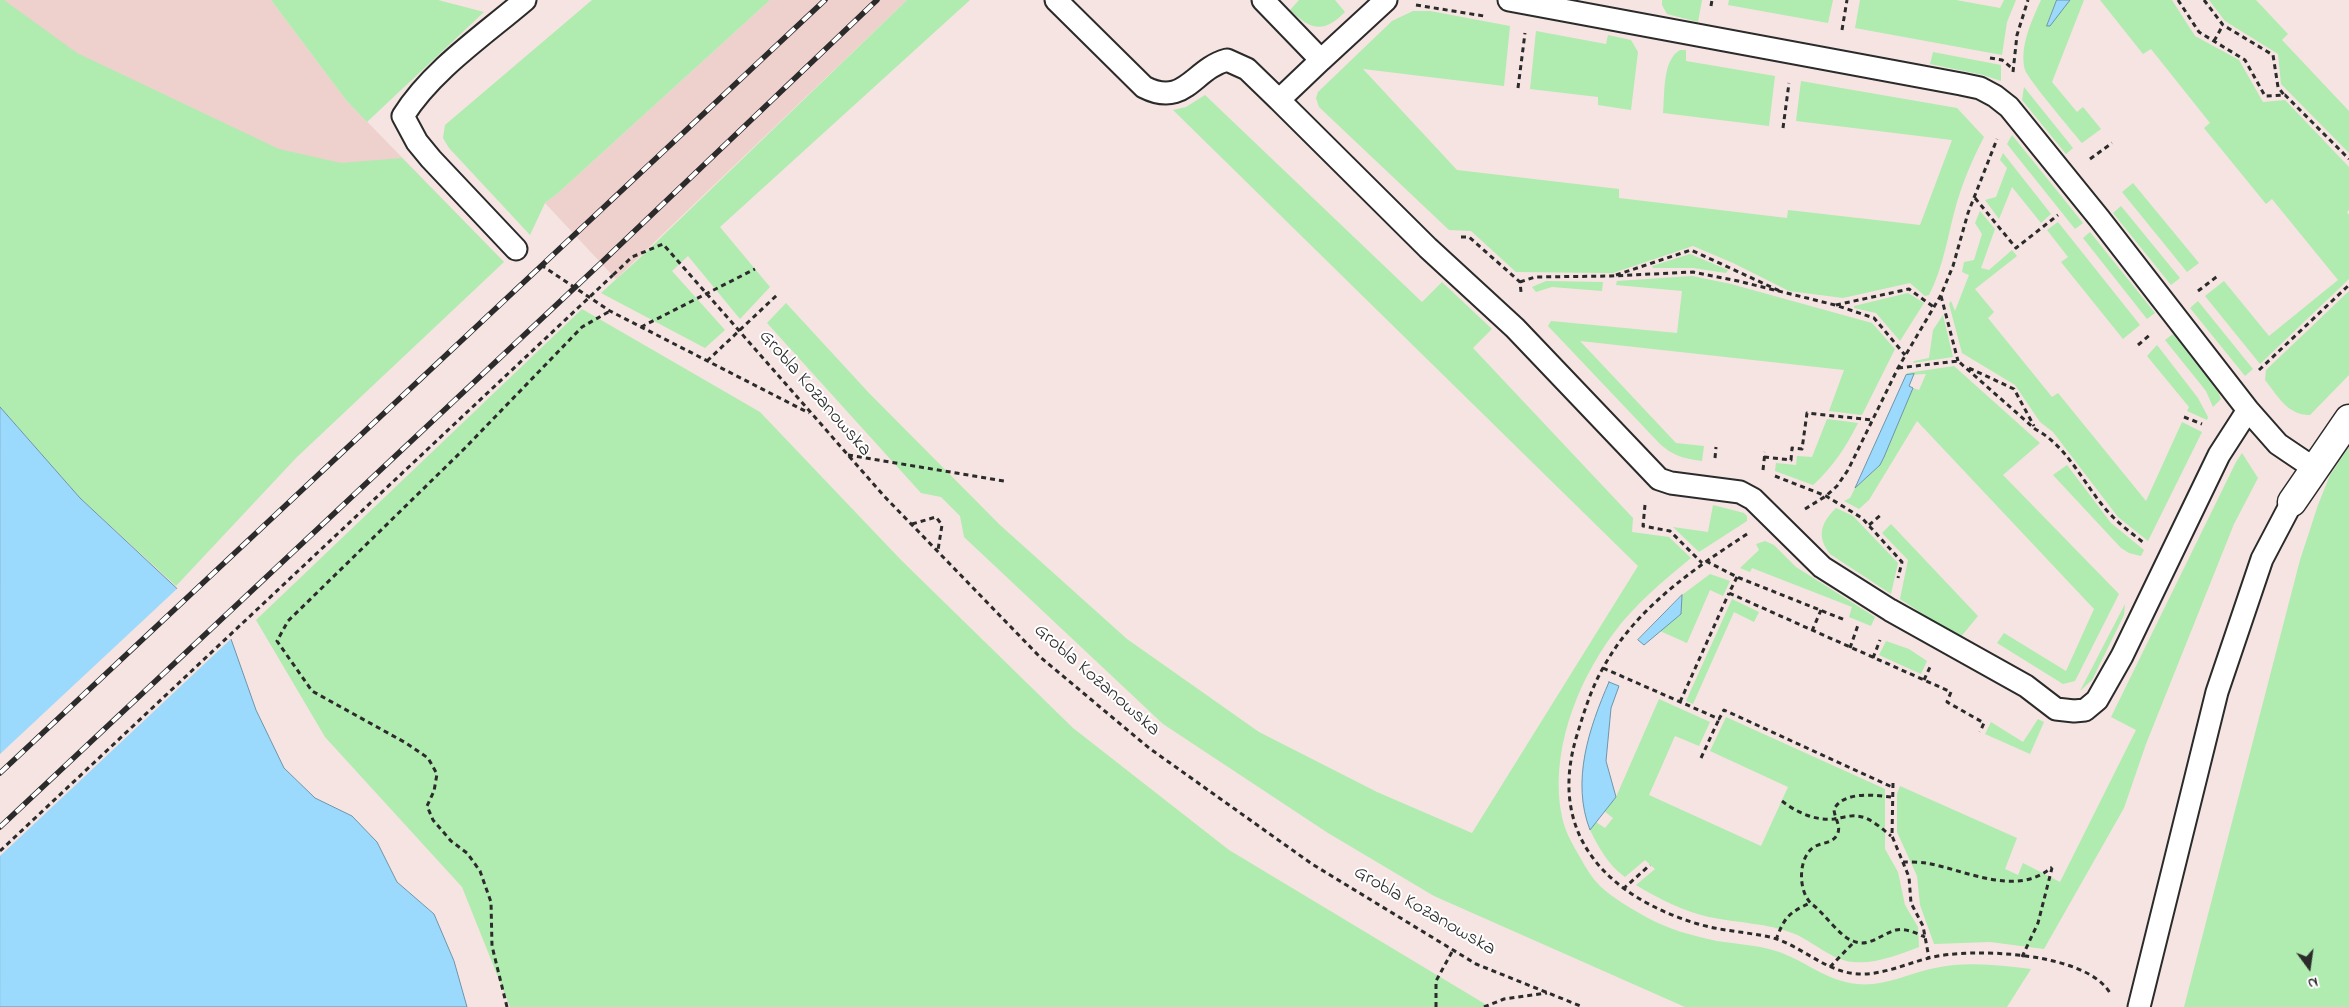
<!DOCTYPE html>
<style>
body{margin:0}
#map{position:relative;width:2349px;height:1007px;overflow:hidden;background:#f5e4e1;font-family:"Indie Flower",sans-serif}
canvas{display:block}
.north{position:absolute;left:2284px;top:942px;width:50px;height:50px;-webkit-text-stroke:4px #fff;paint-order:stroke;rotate:166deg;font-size:14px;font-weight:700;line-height:20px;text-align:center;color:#2b2b2b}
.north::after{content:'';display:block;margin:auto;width:18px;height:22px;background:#2b2b2b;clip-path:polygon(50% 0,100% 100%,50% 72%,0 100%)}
</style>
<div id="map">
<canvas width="2349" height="1007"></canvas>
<div class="north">N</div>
</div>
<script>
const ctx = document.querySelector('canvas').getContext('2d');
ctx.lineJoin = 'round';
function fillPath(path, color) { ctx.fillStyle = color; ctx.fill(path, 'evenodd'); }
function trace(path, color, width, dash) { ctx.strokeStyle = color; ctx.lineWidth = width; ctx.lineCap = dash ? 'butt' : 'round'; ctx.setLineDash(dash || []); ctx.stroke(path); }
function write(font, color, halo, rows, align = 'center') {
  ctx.font = font + ' "Indie Flower",sans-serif'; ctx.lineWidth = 4; ctx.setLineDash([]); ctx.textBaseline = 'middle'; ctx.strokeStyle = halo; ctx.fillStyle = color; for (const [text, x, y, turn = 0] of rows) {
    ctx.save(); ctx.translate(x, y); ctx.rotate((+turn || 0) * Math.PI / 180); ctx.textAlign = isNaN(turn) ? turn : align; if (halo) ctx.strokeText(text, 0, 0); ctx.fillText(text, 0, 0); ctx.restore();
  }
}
fillPath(new Path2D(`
 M0 0H271L346 100 504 262 0 407Z
 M770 0H907L616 279 545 203 558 193Z`), '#eed1cc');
fillPath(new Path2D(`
 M0 0H4L77 53 279 149 341 163 402 158 504 262 296 458 176 586 80 498 0 407Z
 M271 0H438L484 12 367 122 346 100Z
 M592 0H770L558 193 545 203 530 235 449 148 443 138 445 125Z
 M907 0H970L720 227 770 287 740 319 688 256 672 271 725 330 705 348 601 293 644 254Z
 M1299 0H1335L1345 12C1323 34 1311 30 1290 10Z
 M1662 0H1702L1698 22 1667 14 1662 5Z
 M1729 0H1833L1828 23 1728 5Z
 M1860 0H1956L2000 8 2004 0H2016L2007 22 2002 55 1855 28Z
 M2041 0H2057L2047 25 2070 0H2084L2052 82 2077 112 2083 107 2101 129 2082 143C2073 132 2028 79 2025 70 2019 47 2032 20 2041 0Z
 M2100 0H2172L2195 36 2239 60 2263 102 2285 100 2349 167V210L2347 212 2349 215V279L2260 364 2205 296 2224 281 2269 336 2338 280 2272 199 2266 204 2204 128 2210 123 2151 49 2143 54Z
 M2209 0H2256L2288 34 2282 40 2349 111V153L2281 84 2278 54 2225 21Z
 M1413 11H1430L1510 26 1504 86 1363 69 1457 170 1619 189V198L1787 218 1788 210 1920 225 1952 140 1796 121 1801 81 1957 108 1984 137C1973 158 1964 179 1957 202 1948 233 1944 266 1929 295L1925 296 1910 283 1843 298 1789 291 1733 263 1693 246 1613 273 1516 272 1471 231 1449 230 1319 107 1316 98 1318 92 1392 21Z
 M1536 31 1606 44 1608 35 1631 40 1638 52 1631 110 1598 105V97L1530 89Z
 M1680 50H1686V61L1775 76 1769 126 1663 113C1665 94 1662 60 1680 50Z
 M1933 52 2001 65V81L1983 75 1930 64Z
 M2024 87 2073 148 2066 154 2022 100Z
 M1205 95 1422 302 1442 282 1492 329 1473 348 1633 518 1632 532 1669 537 1691 558C1663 581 1634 605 1613 634 1576 684 1549 755 1562 817 1565 832 1573 845 1581 859 1586 868 1592 878 1600 886 1613 898 1630 908 1646 917 1667 929 1693 936 1717 941 1737 944 1757 945 1776 951 1805 960 1825 981 1857 984 1884 987 1909 973 1935 968 1967 961 1999 965 2031 969L2007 1007H1685L1434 896 1328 833 1163 724 964 537 960 516 941 497 921 493 767 323 786 303 869 393 1000 525 1127 639 1259 732 1377 792 1472 833 1638 566 1173 110 1186 107Z
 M2012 135 2083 223 2075 229 2007 144Z
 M2003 153 2051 214 2041 223 2012 187 1999 219 1985 200 1996 197 2007 168 2000 160Z
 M2133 183 2199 263 2187 272 2122 192Z
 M2121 206 2180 278 2171 285 2113 213Z
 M1980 211 1995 229 1981 268 1989 270 2012 250 2017 256 1975 289 1994 312 1988 318 2052 397 2058 393 2146 501 2182 422 2202 432 2148 541 2118 517 2053 432 2040 422 2015 385 1962 353 1949 304 1951 301 1955 311 1969 275 1962 272 1964 262 1974 260 1982 234 1975 223Z
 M2058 222 2140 325 2123 339 2061 262 2068 257 2047 230Z
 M2090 232 2155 313 2147 319 2083 238Z
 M1690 254 1728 270 1726 273 1693 268H1653L1652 266Z
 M1692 276 1731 284 1872 323 1895 349 1862 415 1829 411 1844 370 1580 341 1676 443 1704 446 1702 461C1683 458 1675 457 1660 444L1548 326 1551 321 1677 333 1682 291 1616 285 1617 281Z
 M1546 281 1603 282 1602 291 1552 287 1536 292 1532 287Z
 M2349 291V375L2310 415C2287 415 2278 396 2265 380L2266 370Z
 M1908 293 1924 303 1900 341 1876 313 1854 308V306Z
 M2198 301 2253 369 2245 376 2190 308Z
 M582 309 760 412 901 560 1073 728 1229 850 1490 1007H510L462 887 325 737 256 620Z
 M1943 315 1953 357 1913 363 1914 361 1929 358 1933 330Z
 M2173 334 2218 392 2221 399 2213 407 2206 391 2165 340Z
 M2157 345 2198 398 2208 417 2207 420 2187 411 2189 407 2147 356Z
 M1954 366 2040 443 2003 475 2119 594 2075 681 2063 684 1997 643 2004 633 2066 671 2094 609 1917 421 1869 500 1859 509 1844 501 1850 498 1855 488 1880 465 1913 388 1919 390 1926 374 1906 375 1907 373Z
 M1827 419 1858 423C1846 447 1833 467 1813 485L1775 471 1776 463 1796 465 1797 456 1812 457Z
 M2349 447V1007H2184L2300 560 2318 505 2330 475Z
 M2242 453 2258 478 2234 524 2146 744 2124 808 2044 949 1990 942 1934 944 1920 905 1917 876 1897 832V794L1900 786 2017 838 2005 869 2018 875 2023 863 2060 882 2136 730 2111 717 2236 462Z
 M2067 465 2111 523 2144 550 2141 556 2129 553 2121 548 2053 475Z
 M1713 505 1744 513 1747 516V521L1699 552 1673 527 1708 532Z
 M1836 508 1853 516 1898 563 1891 594 1830 554C1816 536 1821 523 1836 508Z
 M1891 524 1978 616 1960 638 1900 599 1908 560 1882 533Z
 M1765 541 1774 545 1796 567 1875 617 1871 626 1849 617 1852 607 1752 568 1750 572 1740 568 1759 550 1756 544Z
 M1710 574 1730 581 1723 596 1710 590 1687 643 1660 631 1681 614 1682 595Z
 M1732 599 1759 612 1754 622 1734 612 1693 704 1686 701Z
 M2125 604 2124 615 2092 680 2080 691Z
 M1886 641 1909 649 1927 661 1921 674 1879 655Z
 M1659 699 1710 722 1699 746 1675 736 1649 795 1761 846 1788 787 1710 751 1726 717 1885 789V849L1898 872 1905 905 1918 927 1919 947C1898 955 1876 964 1853 962 1831 960 1814 942 1795 934 1767 923 1738 923 1709 917 1683 911 1659 899 1636 885L1655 869 1645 860 1625 877C1608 865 1599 848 1590 830L1596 822 1605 828 1613 818 1604 811 1616 797Z
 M2038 719 2044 722 2030 754 1985 734 1991 722 2023 742Z`), '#b0ebb0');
const water = new Path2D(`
 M2057 0H2070L2050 26H2047Z
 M1914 374 1909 386 1913 388 1884 457 1880 465 1855 488 1906 375Z
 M0 407 80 498 231 639 256 710 284 768 315 798 352 816 377 842 397 882 434 914 454 961 467 1007H0Z
 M1682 595 1681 614 1644 645 1638 640Z
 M1609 682 1619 686 1611 708 1606 761 1616 797 1590 830C1571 781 1589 728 1609 682Z`);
fillPath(water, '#9bdafd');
trace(water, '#6e94a9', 1);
fillPath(new Path2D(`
 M180 586 233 637 0 856V754Z`), '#f5e4e1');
const service = new Path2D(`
 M1056 0 1144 87C1185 108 1193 69 1227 60L1247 69 1279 100
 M1263 0 1321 60 1386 0
 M1509 0 1961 84 1980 88 1995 96 2009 107 2099 218 2248 410 2278 444 2315 469
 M1321 60 1279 100 1428 248 1515 328 1659 479 1671 483 1740 492 1753 499 1822 567 1890 610 2026 686 2056 709 2074 711 2085 710 2097 700 2122 656 2219 455 2248 410
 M516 249 431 159 417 142 403 116C432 70 484 35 525 0
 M2139 1007 2217 692 2262 559 2292 502`);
const minor = new Path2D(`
 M2292 502 2349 419`);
trace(service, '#2b2b2b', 25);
trace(minor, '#2b2b2b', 31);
trace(new Path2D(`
 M2178 0 2199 32 2245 60 2265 96 2285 95 2349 159
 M2204 0 2223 25 2273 55 2278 87 2284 95
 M1416 5 1484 16
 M1711 6 1712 0
 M1842 30 1847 0
 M2214 41 2223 25
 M1990 58 2002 60 2013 69
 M2013 72 2017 35 2028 0
 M1518 88 1525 33
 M1783 128 1789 83
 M2090 159 2112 143
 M1975 198 2016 248 2058 215
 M1461 237H1469L1520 282 1521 292
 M541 265 610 311 809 413
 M613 275 632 257 663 244 884 496 1039 656 1149 748 1312 864 1476 964 1583 1007
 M1616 275 1691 250 1782 292
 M1520 282 1535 277 1611 276 1693 272 1738 281 1835 305 1874 318 1905 355
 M2198 291 2219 275
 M1941 296 1958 361
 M1836 305 1909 289 1935 308
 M641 327 755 269
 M2138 345 2151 334
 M707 361 778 294
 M1898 368 1958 361 2035 429C2071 448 2086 491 2114 518 2123 527 2134 535 2144 543
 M1969 368 2014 389 2034 426
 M2259 370 2349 285
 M2184 417 2202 424
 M848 455 1004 481
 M1764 457 1791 460 1792 448 1802 449 1807 413 1872 420
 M1715 458 1716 447
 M1763 470 1765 452
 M1775 476 1826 496 1862 518 1902 562 1898 578
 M1645 505 1643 526 1670 531 1702 563
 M1805 509 1826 496 1837 486 1848 470 1898 368 1941 295 1953 266 1968 213 1997 139
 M912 524 936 517 942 525 938 550
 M1869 525 1882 514
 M1747 534C1692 570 1635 609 1603 668 1591 689 1584 712 1577 735 1546 835 1608 897 1698 924 1722 931 1746 932 1770 937 1801 945 1825 972 1858 974 1883 975 1905 964 1929 958 1971 947 2086 952 2110 993
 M1706 561 1737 577 1845 620
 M1737 577 1729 593 1951 692 1947 702 1984 723 1980 732
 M1812 631 1821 610
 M1850 648 1858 625
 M1873 658 1880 640
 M1603 668 1719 719 1724 710 1892 787
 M1924 680 1930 667
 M1680 702 1729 593
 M1701 758 1719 719
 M1893 783 1892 836 1909 877 1911 903 1923 926 1929 958
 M1891 797C1874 795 1844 791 1834 809 1834 818 1842 826 1837 835 1832 844 1822 842 1814 847 1797 858 1798 894 1813 905 1825 914 1840 937 1853 941 1869 948 1881 934 1896 930 1906 928 1916 933 1925 937
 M1782 801C1796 812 1815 821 1834 819 1841 818 1850 815 1857 816 1870 817 1881 828 1891 836
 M1903 862C1910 862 1919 862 1926 863 1966 870 2017 898 2052 867
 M1623 889 1650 865
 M1776 940C1784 918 1788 913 1810 903
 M2022 957 2038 923 2052 868
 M1830 967 1854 942
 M507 1007 492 946 491 902 480 871 467 853 451 841 433 820 427 806 434 791 437 774 428 758 406 743 312 691 277 641 288 621 465 448 582 327 610 311
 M1436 1007V981L1453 950
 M1484 1007 1504 999 1547 993`), '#2b2b2b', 3, [5, 4]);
trace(service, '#fff', 21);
trace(minor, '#fff', 28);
const rail = new Path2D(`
 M0 773 825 0
 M0 827 601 263 877 0`);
trace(rail, '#2b2b2b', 5.5);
trace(rail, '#fff', 4, [11]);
trace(new Path2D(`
 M0 851 613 275`), '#2b2b2b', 3, [5, 4]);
write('20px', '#2b2b2b', '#fff', [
 ["Grobla Kozanowska",814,394,49],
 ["Grobla Kozanowska",1096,681,41],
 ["Grobla Kozanowska",1424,912,30]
]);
</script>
